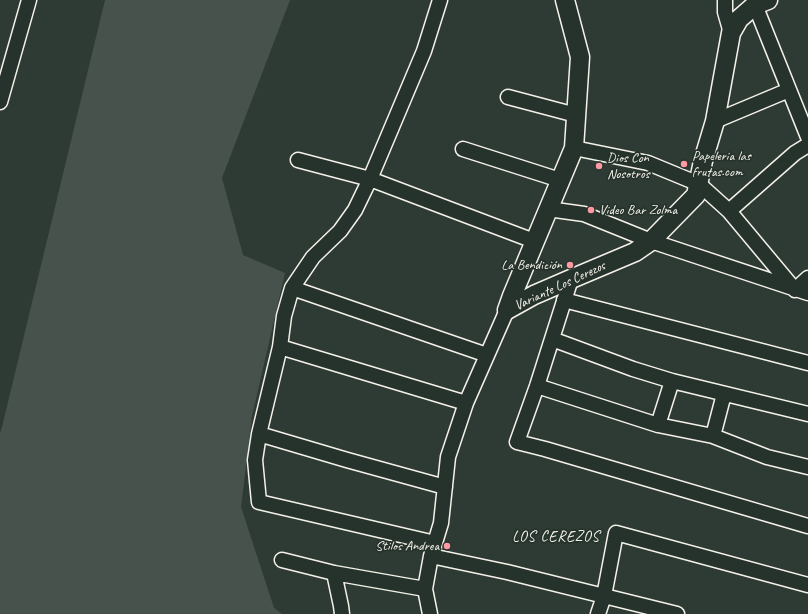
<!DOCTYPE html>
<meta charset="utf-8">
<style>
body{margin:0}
canvas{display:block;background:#2e3b34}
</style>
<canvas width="808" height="614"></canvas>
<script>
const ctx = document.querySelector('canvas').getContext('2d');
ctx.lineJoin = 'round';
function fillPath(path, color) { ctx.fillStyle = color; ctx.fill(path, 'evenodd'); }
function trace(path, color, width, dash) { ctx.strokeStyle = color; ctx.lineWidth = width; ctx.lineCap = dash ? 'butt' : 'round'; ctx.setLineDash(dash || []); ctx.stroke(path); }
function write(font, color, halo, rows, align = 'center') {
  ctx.font = font + ' Caveat,sans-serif'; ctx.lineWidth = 3.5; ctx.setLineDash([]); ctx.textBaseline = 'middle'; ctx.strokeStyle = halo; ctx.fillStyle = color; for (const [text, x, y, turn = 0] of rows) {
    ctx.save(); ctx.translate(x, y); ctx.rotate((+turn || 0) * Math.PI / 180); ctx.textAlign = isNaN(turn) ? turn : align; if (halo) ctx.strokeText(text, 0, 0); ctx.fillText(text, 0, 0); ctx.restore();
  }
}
fillPath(new Path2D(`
 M105 0H290L222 178 243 255 285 273 252 416 241 507 274 608 282 614H0V433L2 427Z`), '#48524c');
const minor = new Path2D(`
 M725 0V12L731 33
 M755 5 808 137
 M508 97 576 115
 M0 102 29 0
 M715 121 789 90
 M574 148 648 163 699 184 729 211 795 290 808 278
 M463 149 560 180
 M298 160 370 179 534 241
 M548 209 584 214 651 241 808 293
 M729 211 795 153 808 145
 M571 279 537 386 517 442 545 449 808 526
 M292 288 487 355
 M564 300 808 363
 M552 339 633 369 672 381 808 414
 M280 347 466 403
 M537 386 658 425 713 436 767 457 808 467
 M658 425 672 381
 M259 434 347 460 445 487
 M713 436 724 394
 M435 543 259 502 255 460 259 434 280 347 284 316 292 288 313 257 340 231 355 210 370 179 424 51 440 0
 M431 556 507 572 677 614
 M282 560 334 573 425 589
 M334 573 341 606 342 614
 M430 614 425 589 431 556 441 523 448 457 466 403 507 310
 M598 614 604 596 616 533 808 585`);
const tertiary = new Path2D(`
 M507 310 534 295 571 279 635 252 651 241 696 195 703 161 715 121 731 33 739 19 755 5 768 0
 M507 310 512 296 574 148 580 57 565 0`);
trace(minor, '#f4f1e8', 17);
trace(tertiary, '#f4f1e8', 21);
trace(minor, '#26332d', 14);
trace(tertiary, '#26332d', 18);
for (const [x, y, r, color] of [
 [684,164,4,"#ff9aa2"],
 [599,166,4,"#ff9aa2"],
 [591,210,4,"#ff9aa2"],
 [570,265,4,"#ff9aa2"],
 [447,546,4,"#ff9aa2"]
]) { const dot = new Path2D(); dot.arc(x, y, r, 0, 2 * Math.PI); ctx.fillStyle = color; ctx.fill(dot); trace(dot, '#26332d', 1.5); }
write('14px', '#f4f1e8', '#26332d', [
 ["Papeleria las",692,156],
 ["frutas.com",692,172],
 ["Dios Con",607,158],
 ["Nosotros",607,174],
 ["Video Bar Zolma",599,210],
 ["La Bendición",562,265,"right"],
 ["Stilos Andrea",439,546,"right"]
], 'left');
write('14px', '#f4f1e8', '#26332d', [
 ["Variante Los Cerezos",560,286,-25]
]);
ctx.letterSpacing = '1px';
write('15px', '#f4f1e8', '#26332d', [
 ["LOS CEREZOS",556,537]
]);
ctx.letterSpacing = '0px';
</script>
